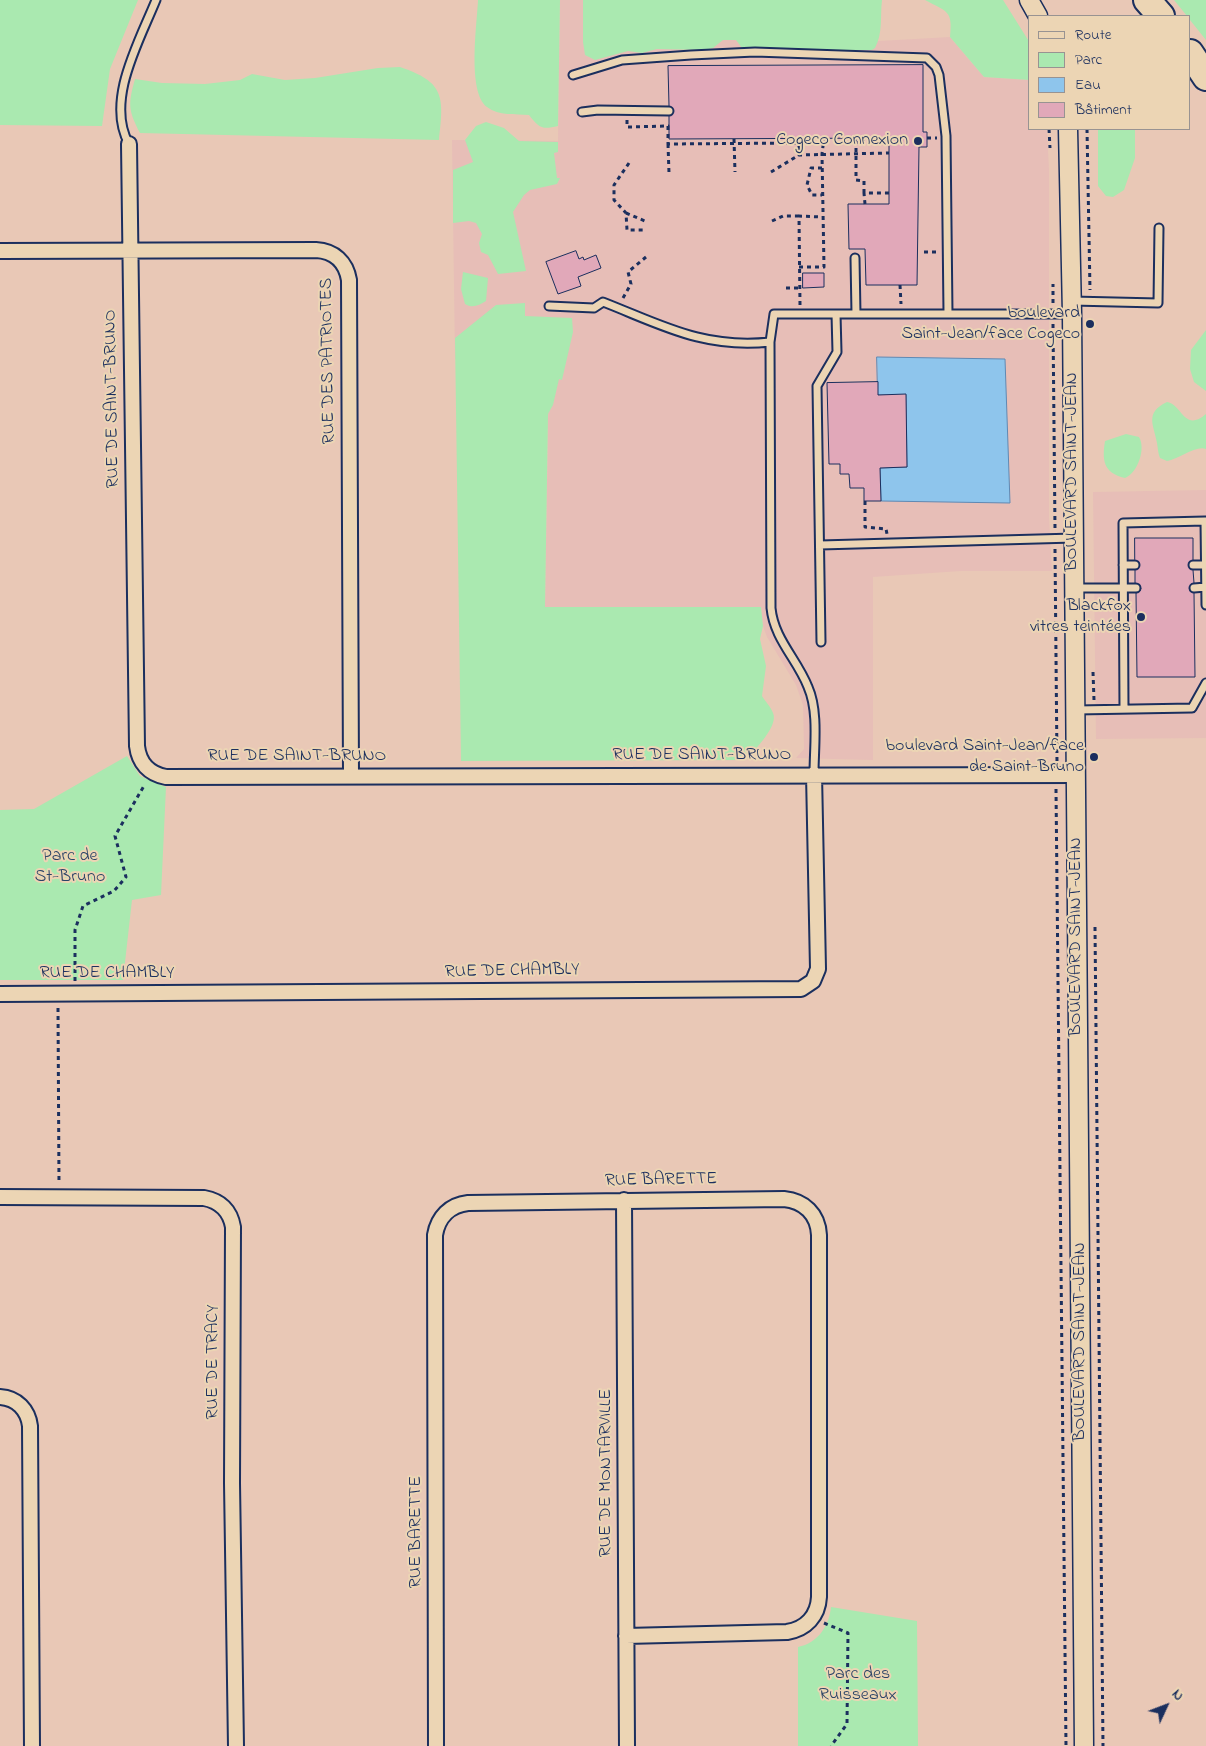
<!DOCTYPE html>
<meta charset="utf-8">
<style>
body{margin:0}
#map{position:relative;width:1206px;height:1746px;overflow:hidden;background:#e9c8b6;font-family:"Indie Flower",sans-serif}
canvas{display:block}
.legend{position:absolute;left:1028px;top:15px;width:162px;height:115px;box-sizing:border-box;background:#ecd5b4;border:1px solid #989392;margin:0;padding:6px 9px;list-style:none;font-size:15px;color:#1b2f5e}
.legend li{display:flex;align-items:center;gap:10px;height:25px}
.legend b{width:25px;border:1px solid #989392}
.north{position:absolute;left:1141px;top:1681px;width:50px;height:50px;-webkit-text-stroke:4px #ecd5b4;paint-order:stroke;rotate:47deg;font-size:14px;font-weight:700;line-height:20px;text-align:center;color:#1b2f5e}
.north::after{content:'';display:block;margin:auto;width:18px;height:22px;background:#1b2f5e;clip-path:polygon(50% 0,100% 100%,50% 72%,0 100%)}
</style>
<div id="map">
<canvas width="1206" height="1746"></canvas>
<ul class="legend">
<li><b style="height:6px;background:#ecd5b4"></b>Route</li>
<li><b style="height:14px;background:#aae9b0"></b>Parc</li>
<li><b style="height:14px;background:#8ec5ec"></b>Eau</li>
<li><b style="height:14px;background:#e1a8b9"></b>Bâtiment</li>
</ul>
<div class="north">N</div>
</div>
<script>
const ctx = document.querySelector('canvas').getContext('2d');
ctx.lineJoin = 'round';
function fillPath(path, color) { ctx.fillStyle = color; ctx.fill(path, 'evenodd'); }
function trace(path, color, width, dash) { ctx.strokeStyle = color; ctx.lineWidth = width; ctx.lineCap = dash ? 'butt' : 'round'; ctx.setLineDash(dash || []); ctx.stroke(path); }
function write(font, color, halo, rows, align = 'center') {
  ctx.font = font + ' "Indie Flower",sans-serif'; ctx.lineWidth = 4; ctx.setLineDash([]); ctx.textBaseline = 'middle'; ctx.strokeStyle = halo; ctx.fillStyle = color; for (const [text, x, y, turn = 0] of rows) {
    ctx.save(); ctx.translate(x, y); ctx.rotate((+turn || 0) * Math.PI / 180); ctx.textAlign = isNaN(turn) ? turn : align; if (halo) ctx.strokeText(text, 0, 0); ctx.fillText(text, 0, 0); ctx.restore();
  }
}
fillPath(new Path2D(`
 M560 0H583V42L614 38 879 41 950 37 984 77 1030 80V129H1047L1049 170V518L1052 571H961L873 577V760L796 758 804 749 803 705 796 685 767 637 763 626 761 607 545 608 549 364 455 359 452 140 558 141Z
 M1206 490V738L1096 739 1093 492Z`), '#e7beb7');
fillPath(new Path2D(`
 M0 0H138L110 69 102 126 0 125Z
 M478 0H560L558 126C542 130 539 128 529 115 515 114 499 116 487 107 467 92 477 24 478 0Z
 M583 0H882C880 17 883 33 875 48L872 50H751L742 48 736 40H723L713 48 705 50 657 49 642 53 628 51 595 60 585 55 583 42Z
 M925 0H1003L1030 43V80L984 77 950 37C953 10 947 12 925 0Z
 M1174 0H1206V40L1190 20V16H1187Z
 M400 67C445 82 444 97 439 140L140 133C128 110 128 104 135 79L162 83 205 84 240 80 252 74 285 80 315 78 378 68Z
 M486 122 504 128 519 141 558 142V152L554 153 557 178H560L557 184 530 190 524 195 513 212 526 271 498 274 488 255 481 252 479 243 482 234 476 223 469 221 453 223V170L473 162 465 140 476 126Z
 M1098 129 1135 130V158L1124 190 1113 197 1106 196 1098 186Z
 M463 272 488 278 486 301C479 305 473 309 465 304L461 289Z
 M525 303V316L572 318 573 332 562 380 559 379 553 405 548 414 545 607H761L763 626 760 639 766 666 762 696C765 701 771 707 773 713 779 726 754 750 746 760L461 761 455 338 496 305Z
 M1206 330V391L1194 382 1190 369 1191 350Z
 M1167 402C1182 404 1184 433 1206 414V449C1196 445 1179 459 1167 461L1160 458C1158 453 1158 449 1157 443 1154 425 1144 413 1167 402Z
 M1126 434 1139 437C1146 448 1138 473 1125 478 1103 473 1102 460 1105 441Z
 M127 756 140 776 166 787 161 895 132 900 123 980H0V810L34 809Z
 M831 1607 917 1621 918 1746H798V1647C818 1643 829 1626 831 1607Z`), '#aae9b0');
const water = new Path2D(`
 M877 357 1005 359 1010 503 881 501 880 468 907 467 906 395H878Z`);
fillPath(water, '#8ec5ec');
trace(water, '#6089b3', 1);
const building = new Path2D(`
 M923 65V132H927V147H919L917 285H866L865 249H849L848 204H889V138L669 139V116L674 111 669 106 668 66Z
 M576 251 579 259 583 257 584 260 596 255 601 268 578 277 581 286 558 294 546 262Z
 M803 273H824V287L803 288Z
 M878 382V395L906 394 907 467 880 468 881 501H864V488H850L849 474H840V464H829L827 383Z
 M1135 538H1193V560L1188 565 1193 570 1194 583 1189 588 1194 593 1195 677H1137L1136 593 1140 591 1141 588 1135 583V570L1140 565 1135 560Z`);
fillPath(building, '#e1a8b9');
trace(building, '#1b2f5e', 1);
const service = new Path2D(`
 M573 75 622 60 691 55 755 52 927 58 936 67 939 75 946 136 948 313
 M582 112 598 110 669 111
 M129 144C105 101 139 42 156 0
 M855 258 856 314
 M1072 301 1158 303 1159 228
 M549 306 594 308 603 302C662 325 703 349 770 342
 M820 545 1074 538
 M1123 565H1135
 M1193 565H1205
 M1075 588H1136
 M1194 588 1206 587
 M821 642 817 386 837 352 836 314
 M1124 709 1123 523 1205 521 1206 605
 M1076 710 1192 708 1206 683
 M814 774C814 747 819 712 808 687 797 659 774 639 771 608L770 342 774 314H1072`);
const minor = new Path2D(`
 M129 144 137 746C139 763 149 774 166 777L1076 775
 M0 251 316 250C334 251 346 262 349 280L351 776
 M0 994 801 989 813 981 818 969 814 774
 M0 1197 204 1198C220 1201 230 1210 233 1227L232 1483 236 1746
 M624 1200 627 1746
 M0 1397C17 1398 28 1410 30 1426L32 1746
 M436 1746 435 1235C438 1217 450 1205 468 1203L784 1199C804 1201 818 1214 819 1235V1597C818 1616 806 1629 787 1632L626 1636`);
const tertiary = new Path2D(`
 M1029 0 1038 16
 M1068 129 1072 314 1084 1746`);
const motorway = new Path2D(`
 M1147 0 1161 16
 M1190 53 1206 77`);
trace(service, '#1b2f5e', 11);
trace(minor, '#1b2f5e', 18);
trace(tertiary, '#1b2f5e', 21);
trace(motorway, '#1b2f5e', 30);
trace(new Path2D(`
 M627 120V127L668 126V144L799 143V155L889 153
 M1049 129 1050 148
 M1087 129 1090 290
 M927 138H937
 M734 139 735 172
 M668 144 669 173
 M629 163 614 185V200L626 213 627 230H645
 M822 168H811L807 185 812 195H822
 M771 172 799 155
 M864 193V181L856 180V141H889
 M865 204 864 193H889
 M626 213 645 221
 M772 221 783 216H799
 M924 252H938
 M799 267H824L822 154 824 138
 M900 285 901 304
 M786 288H800
 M623 298 631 284 628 272 646 257
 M1053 303V284
 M800 305 799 216 822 217
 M1053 324 1055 528
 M865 501V527L886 529 887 534
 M1055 549 1057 763
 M1093 672 1094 700
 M1056 789 1066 1746
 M1095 927 1103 1746
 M75 981V930L83 906 114 891 126 877 115 836 145 784
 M58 1008 59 1184
 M824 1623 848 1633 847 1724 831 1746`), '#1b2f5e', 3, [4, 4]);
trace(service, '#ecd5b4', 7);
trace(minor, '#ecd5b4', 14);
trace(tertiary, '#ecd5b4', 18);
trace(motorway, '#ecd5b4', 26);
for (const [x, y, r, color] of [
 [918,141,5,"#1b2f5e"],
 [1090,324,5,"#1b2f5e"],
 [1141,617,5,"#1b2f5e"],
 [1094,757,5,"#1b2f5e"]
]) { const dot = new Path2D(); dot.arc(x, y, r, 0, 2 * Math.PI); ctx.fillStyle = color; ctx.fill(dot); trace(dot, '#ecd5b4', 2); }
write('18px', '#1b2f5e', '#ecd5b4', [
 ["Cogeco Connexion",908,141],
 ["boulevard",1080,314],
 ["Saint-Jean/face Cogeco",1080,335],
 ["Blackfox",1131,607],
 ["vitres teintées",1131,628],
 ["boulevard Saint-Jean/face",1084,747],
 ["de Saint-Bruno",1084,768]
], 'right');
write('18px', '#1b2f5e', '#ecd5b4', [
 ["RUE DES PATRIOTES",329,361,-91],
 ["RUE DE SAINT-BRUNO",113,399,-91],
 ["BOULEVARD SAINT-JEAN",1073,472,-90],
 ["RUE DE SAINT-BRUNO",702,756],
 ["RUE DE SAINT-BRUNO",297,757],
 ["BOULEVARD SAINT-JEAN",1077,937,-90],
 ["RUE DE CHAMBLY",512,972,-1],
 ["RUE DE CHAMBLY",107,974],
 ["RUE BARETTE",661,1181,-1],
 ["BOULEVARD SAINT-JEAN",1081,1342,-90],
 ["RUE DE TRACY",214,1362,-90],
 ["RUE DE MONTARVILLE",607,1473,-90],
 ["RUE BARETTE",417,1532,-90]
]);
write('18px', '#294266', '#ecd5b4', [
 ["Parc de",70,857],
 ["St-Bruno",70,878],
 ["Parc des",858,1675],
 ["Ruisseaux",858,1696]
]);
</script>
